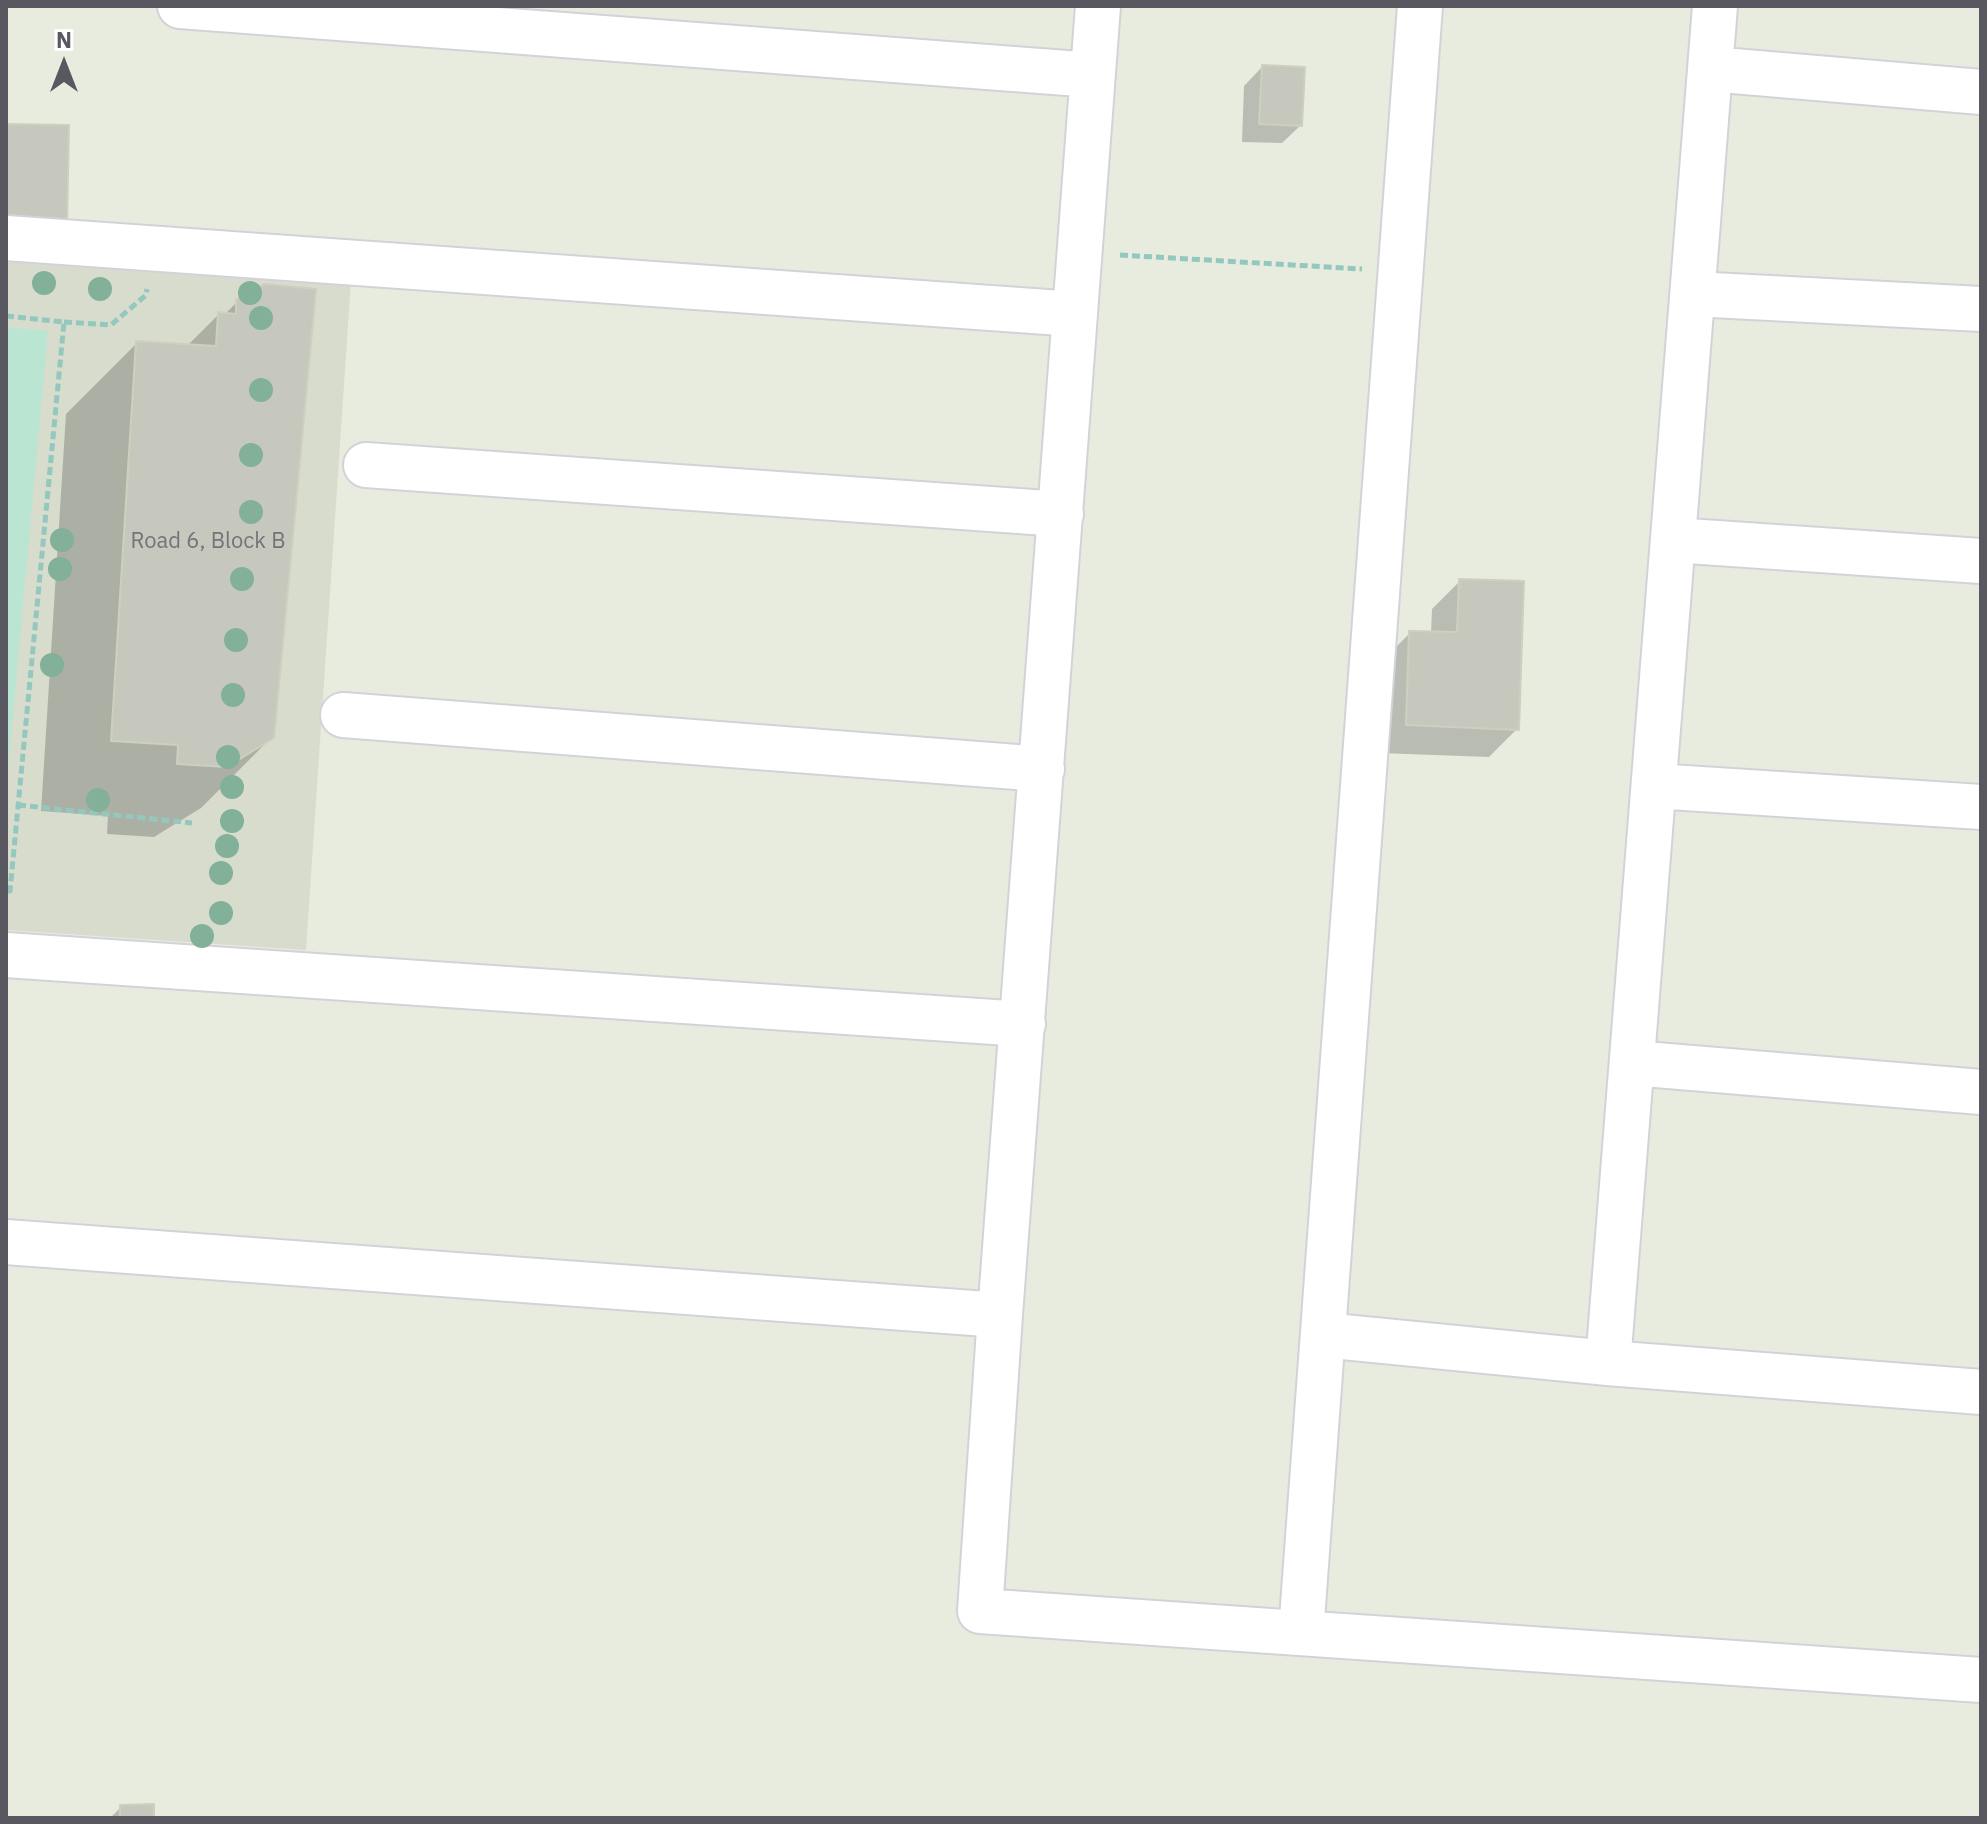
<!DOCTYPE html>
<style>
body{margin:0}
#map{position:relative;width:1987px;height:1824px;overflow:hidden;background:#e7ecdf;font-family:"IBM Plex Sans",sans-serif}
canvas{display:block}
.frame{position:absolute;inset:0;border:8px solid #595860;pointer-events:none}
.north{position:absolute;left:24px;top:24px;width:80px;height:80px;-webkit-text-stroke:6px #fff;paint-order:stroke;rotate:0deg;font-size:22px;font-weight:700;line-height:32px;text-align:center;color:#595860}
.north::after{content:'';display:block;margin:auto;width:28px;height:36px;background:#595860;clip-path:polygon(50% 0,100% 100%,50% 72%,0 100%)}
</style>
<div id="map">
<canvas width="1987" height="1824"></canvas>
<div class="frame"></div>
<div class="north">N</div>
</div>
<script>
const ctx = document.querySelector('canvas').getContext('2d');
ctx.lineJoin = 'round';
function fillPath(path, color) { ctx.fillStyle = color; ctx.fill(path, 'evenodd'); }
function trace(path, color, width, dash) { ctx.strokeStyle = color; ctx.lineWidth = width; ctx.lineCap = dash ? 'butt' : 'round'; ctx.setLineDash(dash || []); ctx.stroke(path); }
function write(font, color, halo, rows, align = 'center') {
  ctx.font = font + ' "IBM Plex Sans",sans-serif'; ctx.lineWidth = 7; ctx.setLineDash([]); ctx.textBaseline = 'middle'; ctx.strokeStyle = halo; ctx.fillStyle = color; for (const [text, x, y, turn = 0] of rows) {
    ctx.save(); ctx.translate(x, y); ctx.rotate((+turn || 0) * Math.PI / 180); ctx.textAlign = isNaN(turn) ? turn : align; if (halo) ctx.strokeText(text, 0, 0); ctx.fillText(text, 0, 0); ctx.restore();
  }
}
fillPath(new Path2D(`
 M6 254 351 280 306 950 6 930Z`), '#d7dccd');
fillPath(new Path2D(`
 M6 327 48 331 6 791Z`), '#bae5d2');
fillPath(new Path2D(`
 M1262 67 1301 125 1282 143 1242 142 1244 86Z
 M238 301 272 737 201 808 154 837 107 834 108 816 41 811 66 414 137 343 187 346 219 314 224 315Z
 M1460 581 1517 729 1489 757 1379 753 1382 661 1410 633 1431 634 1432 609Z
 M121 1807 152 1818H110Z`), '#0003');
const building = new Path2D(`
 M1262 65 1305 67 1302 126 1259 124Z
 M6 124 69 125 67 227 6 226Z
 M265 284 316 289 274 738 227 767 177 764 178 745 111 741 136 341 216 346 218 312 236 314V300Z
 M1459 579 1524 581 1519 730 1406 725 1409 631 1457 632Z
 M154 1804V1818H120V1805Z`);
fillPath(building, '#c6c8be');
trace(building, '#ccd0bd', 2);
const minor = new Path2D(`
 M180 6 1093 75
 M1098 6 1000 1315 980 1611 1981 1680
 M1710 69 1981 92
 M6 238 1075 314
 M1693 294 1981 309
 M366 465 1061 514
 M1673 540 1981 561
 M343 715 1042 769
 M1654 786 1981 807
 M6 955 1023 1024
 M1632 1063 1981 1092
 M6 1242 1000 1315
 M1323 1335 1608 1363 1981 1392
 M1608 1363 1715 6
 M1301 1633 1420 6`);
trace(minor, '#d4d2d9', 48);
trace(new Path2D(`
 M1120 255 1362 269
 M6 316 64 322 10 891H6
 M64 322 111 325 146 295 147 289
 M18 805 192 823`), '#94c8bf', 5, [8, 4]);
trace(minor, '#fff', 44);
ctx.fillStyle = '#82b099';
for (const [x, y] of [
 [44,283],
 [100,289],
 [250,293],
 [261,318],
 [261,390],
 [251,455],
 [251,512],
 [62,540],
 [60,569],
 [242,579],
 [236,640],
 [52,665],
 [233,695],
 [228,757],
 [232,787],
 [98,800],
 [232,821],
 [227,846],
 [221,873],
 [221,913],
 [202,936]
]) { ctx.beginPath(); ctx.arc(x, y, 12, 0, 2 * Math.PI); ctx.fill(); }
write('22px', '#747478', null, [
 ["Road 6, Block B",208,542]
]);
</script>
